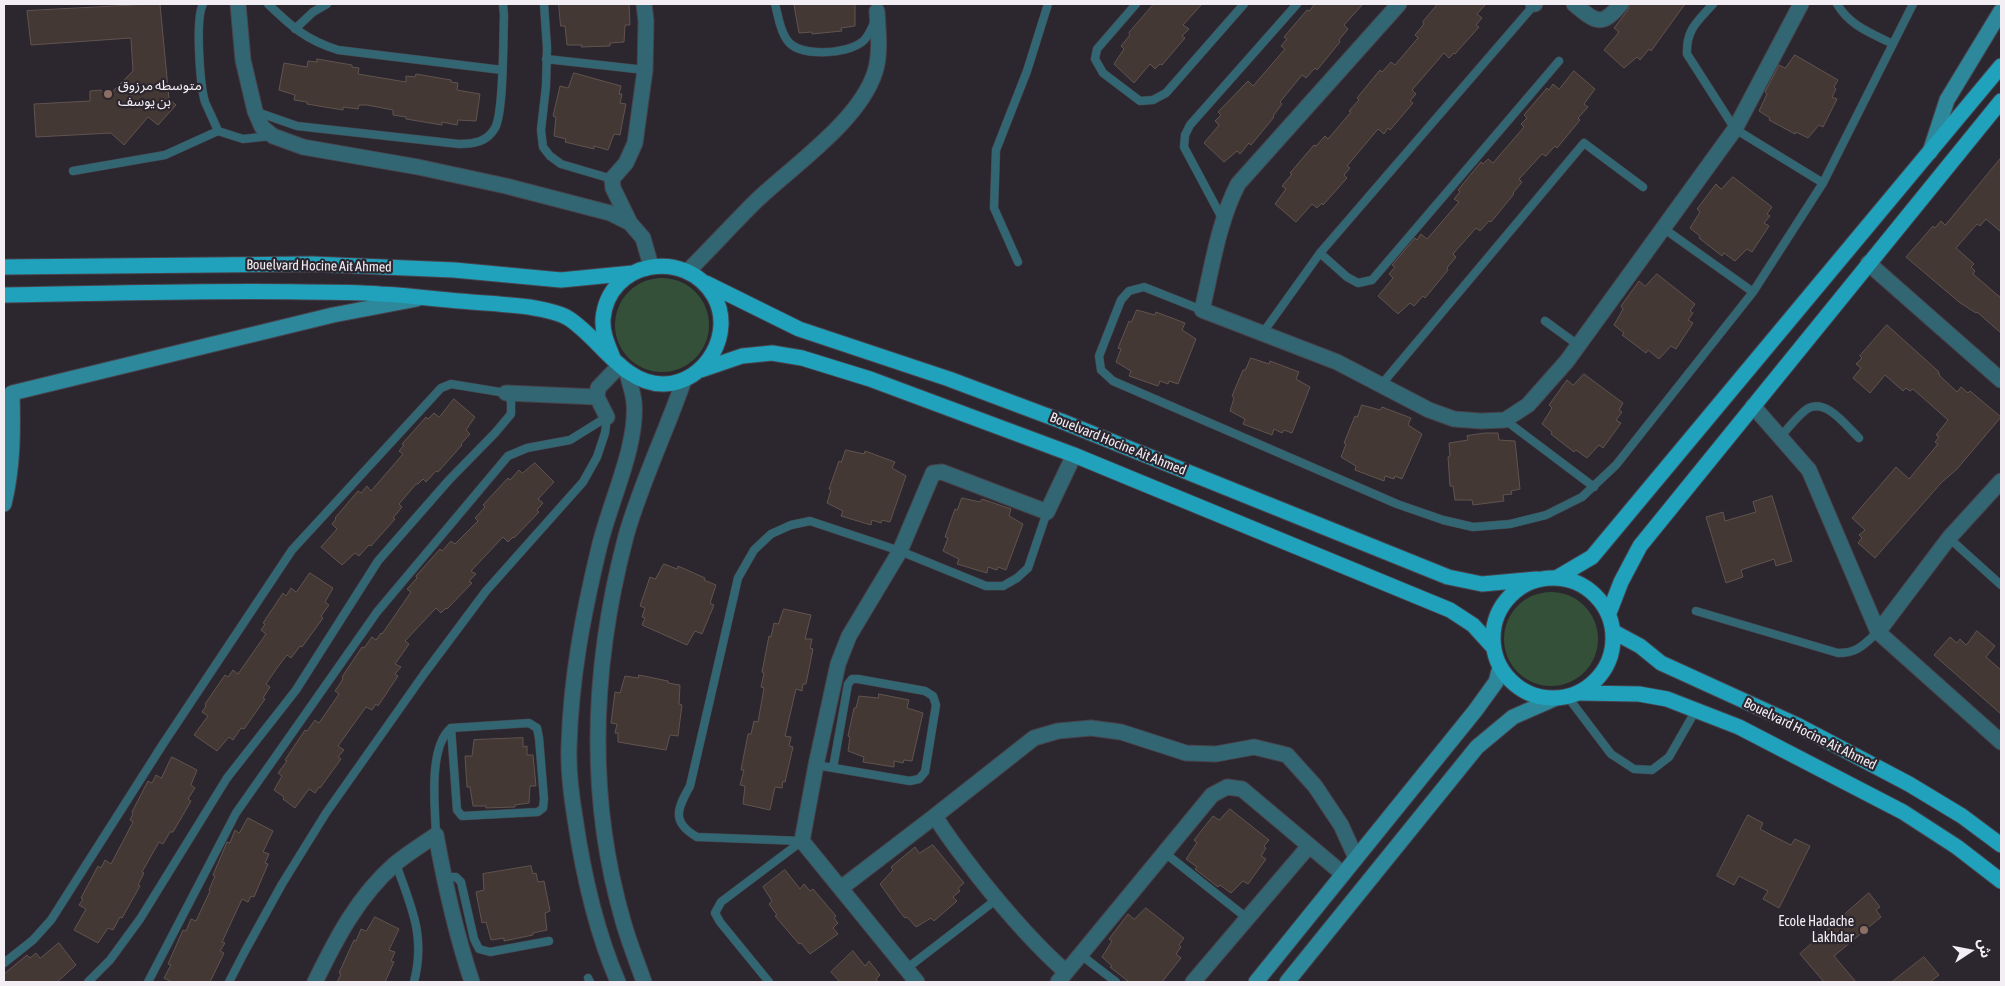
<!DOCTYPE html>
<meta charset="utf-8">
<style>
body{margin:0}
#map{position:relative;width:2005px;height:986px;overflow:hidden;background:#2c262f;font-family:"Asap Condensed","Noto Sans Arabic",sans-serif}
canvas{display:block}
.frame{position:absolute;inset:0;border:5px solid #f2eef4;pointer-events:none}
.north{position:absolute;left:1945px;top:926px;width:50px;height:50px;-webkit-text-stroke:4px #2c262f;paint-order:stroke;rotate:79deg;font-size:14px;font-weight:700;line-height:20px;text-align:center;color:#f2eef4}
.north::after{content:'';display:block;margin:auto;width:18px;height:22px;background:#f2eef4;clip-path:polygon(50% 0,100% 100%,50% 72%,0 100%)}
</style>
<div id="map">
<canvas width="2005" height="986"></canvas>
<div class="frame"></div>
<div class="north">ش</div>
</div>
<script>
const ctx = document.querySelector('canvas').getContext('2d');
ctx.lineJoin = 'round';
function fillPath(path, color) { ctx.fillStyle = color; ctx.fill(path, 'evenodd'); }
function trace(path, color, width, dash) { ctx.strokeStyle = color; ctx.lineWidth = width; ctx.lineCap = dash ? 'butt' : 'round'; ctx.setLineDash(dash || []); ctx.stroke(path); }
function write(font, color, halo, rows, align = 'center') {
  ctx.font = font + ' "Asap Condensed","Noto Sans Arabic",sans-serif'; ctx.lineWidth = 4.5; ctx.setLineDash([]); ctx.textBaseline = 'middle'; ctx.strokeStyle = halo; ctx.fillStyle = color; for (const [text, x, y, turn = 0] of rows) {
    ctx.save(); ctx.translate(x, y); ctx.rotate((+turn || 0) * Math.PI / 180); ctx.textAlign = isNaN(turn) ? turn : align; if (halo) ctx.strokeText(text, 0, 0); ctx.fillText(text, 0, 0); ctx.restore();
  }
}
fillPath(new Path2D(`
 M615 325a47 47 0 1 1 94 0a47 47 0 1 1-94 0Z
 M1504 639a47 47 0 1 1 94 0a47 47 0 1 1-94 0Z`), '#355038');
const building = new Path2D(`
 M160 4 169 99 176 105 158 125 148 117 124 145 111 133 36 137 34 104 90 101V91L101 90 107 97 133 71 131 38 31 45 27 11Z
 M559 4H629L630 25H625L624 42 610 43V46L581 47 582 45H567L565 26H561Z
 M803 4H855V26L841 28 842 31 812 34V32L799 33 794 5Z
 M1154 4H1202L1183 25 1189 29 1182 36 1185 38 1162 65 1160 64 1155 69 1150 64 1134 83 1114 64 1124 49 1121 46 1130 35 1129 33Z
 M1315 4H1363L1344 25 1348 29 1339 40 1340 42 1317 70 1315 68 1306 78 1302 75 1280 102 1282 104 1273 116 1274 117 1251 145 1249 143 1240 154 1237 151 1224 162 1204 143 1219 125 1215 121 1221 115 1218 112 1248 81 1253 86 1285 49 1281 46 1287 39 1284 37 1307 10 1309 11Z
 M1438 4H1486L1477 14 1482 18 1476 25 1479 27 1455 54 1454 53 1449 58 1444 53 1412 90 1416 94 1410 101 1413 103 1390 130 1388 128 1384 134 1378 129 1347 166 1350 168 1344 175 1347 178 1323 205 1322 203 1317 208 1312 204 1296 222 1275 204 1286 189 1282 186 1292 174 1290 173 1314 145 1316 146 1325 136 1328 139 1351 112 1349 111 1359 100 1357 98 1380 70 1382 72 1391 62 1395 65 1418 38 1415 35 1424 24 1423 22Z
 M1630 4H1685L1651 51 1649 49 1640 60 1637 57 1624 68 1604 50 1619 32 1614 28 1628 10Z
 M1795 55 1838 80 1834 87 1836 89 1832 97 1837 99 1823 127 1819 125 1808 138 1796 132 1795 134 1769 120 1770 118 1759 111 1767 94 1765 92 1779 65 1785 68Z
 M317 59 352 65V67L359 68 358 74 406 82V76L415 77 416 74 451 80V82L458 83 457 90 480 94 476 121 458 120 457 125 442 122V125L406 119V117L393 115V110L367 105H359L358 109 343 107V110L307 104V102L294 100 295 95 279 90 284 63 307 67 308 61 317 62Z
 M1574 71 1595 89 1584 104 1588 107 1578 118 1580 120 1557 148 1555 146 1546 156 1542 154 1519 179 1522 182 1513 193 1514 194 1491 222 1489 221 1480 231 1476 228 1453 254 1456 257 1447 268 1448 270 1425 298 1423 296 1414 306 1410 303 1398 314 1378 296 1393 278 1389 274 1395 267 1392 265 1415 238 1417 240 1421 234 1427 239 1459 202 1454 199 1460 192 1458 190 1481 162 1483 164 1488 159 1493 163 1524 127 1521 124 1527 118 1524 115 1547 88 1549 90 1553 84 1559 89Z
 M574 73 621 86 619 94H622L620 103 626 104 622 124 620 135 614 134 608 150 594 146V149L565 142 566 139 554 136 556 117 553 116 560 86 568 88Z
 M2001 158V232L1986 219 1980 226 1977 224 1956 248 1974 264 1971 267 1975 271 1973 274 2001 298V333L1977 312 1976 313 1959 302 1906 257 1933 226 1935 228 1941 221 1945 225Z
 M1733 177 1772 207 1767 214 1770 216 1764 223 1769 226 1752 252 1747 249 1735 261 1724 253 1722 256 1699 238 1700 236 1690 228 1700 212 1697 209 1716 184 1721 189Z
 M1657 274 1695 304 1690 311 1693 313 1688 320 1693 323 1676 349 1671 346 1659 359 1648 350 1646 353 1622 335 1624 333 1614 325 1623 309 1621 306 1639 281 1645 286Z
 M1137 310 1155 315 1156 312 1185 323 1182 330 1196 339 1178 384 1169 381 1168 384 1160 381 1158 386 1129 376 1131 371 1116 362 1121 349 1118 348 1129 321 1131 322Z
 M1887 325 1938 371 1940 376 1957 392 1961 387 1968 393 1970 391 2001 417 1957 469 1941 483 1875 558 1858 543 1862 538 1859 535 1865 530 1852 518 1896 467 1909 479 1938 444 1935 442 1939 437 1936 435 1948 420 1913 389 1910 391 1906 388 1903 391 1885 375 1870 393 1853 378 1861 368 1856 364 1862 358 1860 356Z
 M1251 358 1269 364 1270 361 1299 372 1296 379 1310 387 1292 433 1284 430 1282 433 1274 429 1272 435 1243 424 1245 419 1230 411 1234 398 1232 396 1243 370H1245Z
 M1584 374 1623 403 1619 410 1622 412 1616 420 1621 423 1603 448 1599 445 1587 458 1576 450 1574 452 1565 445 1551 434 1552 432 1542 424 1552 408 1549 405 1567 380 1573 385Z
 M454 399 475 417 466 430 470 434 461 444 462 445 438 472 436 471 426 482 423 479 418 484H416L399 504 402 507 393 518 395 519 371 546 369 545 359 556 355 553 342 565 321 547 337 529 332 524 336 519 335 518 358 491 361 493 367 486 371 491 403 454 399 451 404 445 402 444 426 417 428 419 434 413 439 417Z
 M1362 405 1380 410 1382 407 1411 418 1408 425 1422 434 1402 479 1395 476 1394 479 1385 476 1384 481 1355 470 1356 466 1341 457 1346 444 1344 443 1355 416 1357 417Z
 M1485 433H1498L1499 440 1515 441 1520 489 1511 491 1512 494 1503 495 1504 501 1473 505 1472 500H1455L1453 486H1450L1448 457 1450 456 1449 443 1468 440 1467 436Z
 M846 450 864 454 865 451 895 462 892 468 906 476 890 522 882 520 881 523 872 520 871 525 841 516 843 511 827 503 831 490 829 489 839 461 841 462Z
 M535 463 554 482 538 499 543 503 537 510 539 512 514 538 513 537 508 542 503 537 471 571 476 574 469 581 472 583 447 609 446 608 441 613 436 608 405 641 409 644 395 664 401 667 395 674 398 676 378 706 376 704 372 710 366 707 338 746 344 750 338 757 341 759 320 788 319 787 315 793 309 789 295 808 283 799 284 797 274 790 282 776 278 773 287 761 285 760 305 730 307 731 315 720 319 723 339 694 335 691 343 679 342 677 362 647 364 648 372 637 376 640 381 633 382 634 411 592 407 589 417 578 416 576 440 549 442 551 451 541 455 544 478 521 475 518 485 507 483 505 508 478 510 480 519 470 522 473Z
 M1772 496 1792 561 1776 566 1774 559 1741 570 1743 577 1726 583 1706 517 1723 512 1725 521 1756 512 1753 502Z
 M962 498 980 502 982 499 1011 509 1009 516 1023 524 1006 570 998 567 997 570 988 567 987 573 957 564 959 559 943 551 948 538 945 537 955 509 957 510Z
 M664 564 677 569 678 566 705 578 704 580 716 585 710 603 714 605 702 634 695 631 687 645 642 625 645 618 642 617 645 608 640 606 650 577 655 579Z
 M310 573 333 588 325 602 329 605 321 616 323 618 302 647 300 646 291 658 287 655 277 668 266 684 270 687 263 698 265 699 244 729 241 728 233 740 229 737 217 751 194 735 208 716 202 712 206 706 205 704 225 675 228 677 233 670 238 674 266 634 261 630 265 624 263 623 283 593 286 596 291 588 296 592Z
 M784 609 811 615 805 639H812L810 648 813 649 806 684H803L802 691 796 689 785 736 791 737 789 746 793 747 785 782 783 781 782 788 775 787 770 810 743 804 745 786 740 785 744 770H741L748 734H751L754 721 758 722 764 688 761 687 764 673 762 672 769 636 771 637 774 623 778 624Z
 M1977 631 1995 646 1986 657 2001 670V714L1934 655 1950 637 1957 643 1960 639 1966 645Z
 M639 675 668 681V683L680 685 679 704 682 705 678 736 670 735 666 750 618 742V733H615L617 724 611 723 615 692 620 693 625 676 638 678Z
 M879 694 909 700 907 708 923 713 912 761 904 760 903 763 894 761V767L863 762 864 757 848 751 850 737 848 736 854 708H856L859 696 878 698Z
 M523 738V747L527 746V755H533L536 786H530L529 803 515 805V807L486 808V806H473L470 787H467L465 756H472L474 740Z
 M172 757 197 770 191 785 195 788 188 799 191 801 173 832H170L163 844 159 842 142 872 144 873 138 885 140 886 122 918 120 917 113 930 108 928 98 943 74 930 86 909 79 905 83 899 81 898 98 866 101 868 105 860 111 864 133 822 130 820 133 814 132 812 148 781 152 783 156 775 161 778Z
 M1230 809 1269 840 1264 846 1266 848 1261 856 1266 859 1248 884 1243 881 1231 893 1220 885 1218 887 1195 869 1197 867 1186 859 1197 843 1194 840 1213 816 1219 820Z
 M1748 815 1763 823 1760 829 1773 836 1791 845 1795 839 1810 846 1779 908 1763 899 1768 891 1739 876 1734 885 1717 876Z
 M248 818 273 831 263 852 269 854 265 863 268 864 254 897 251 896 248 902 242 899 222 942 225 943 220 951 224 953 210 982H172L164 978 171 965 168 964 183 930 186 931 191 919 196 921 210 891 209 890 215 876 213 875 227 842 230 843 235 830 239 833Z
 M933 845 964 883 958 888 960 891 953 897 957 901 934 921 931 918 916 927 907 917 905 918 900 912 880 884 893 870 891 867 915 847 919 853Z
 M531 866 533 874 536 873 538 882 544 881 550 911 545 913 547 930 533 933V935L504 941V938L491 940 486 922 482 923 476 892 484 890 483 874Z
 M785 870 800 889 804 884 810 891 813 889 836 916 834 918 838 923 833 928 838 934 810 954 801 943 799 944 775 916 777 915 769 904 772 901 763 887Z
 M1869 893 1880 907 1876 910 1881 917 1834 956 1856 982H1824L1800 954Z
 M1146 908 1184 938 1179 945 1181 947 1176 954 1181 958 1162 982H1129L1110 967 1112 966 1102 957 1112 941 1109 939 1128 914 1134 919Z
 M375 917 399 929 389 950 395 952 391 961 394 962 385 982H337L341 974 339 973 354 940 356 941 361 929 366 931Z
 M59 943 76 965 57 982H4V974L27 955 30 958 36 953 40 958Z
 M853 951 865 966 869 961 880 975 876 979 878 982H840L831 972Z
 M1924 957 1939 975 1930 982H1892Z`);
fillPath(building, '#443834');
trace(building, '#61544f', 1);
const lane = new Path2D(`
 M203 4C195 19 200 85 205 102 209 111 214 121 218 131L243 139 271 136
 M268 4C292 27 306 40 338 50L502 70
 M544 4 547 48 546 86 541 130 543 147 550 156 561 164 612 179
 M775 4C778 15 780 31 787 40 799 58 847 54 862 42 868 38 871 29 874 23
 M1136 4 1097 49 1095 59 1103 73 1140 101 1153 100 1166 93 1244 4
 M1713 4C1698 21 1686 29 1687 54L1735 129 1823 183
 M1837 4C1850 26 1871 33 1893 44
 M295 29 313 12 327 4
 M546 59 645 70
 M257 112 297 126 459 144C474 144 487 142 495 128 504 112 503 38 504 16L503 4
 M73 171 165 155 218 131
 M1223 220 1184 147 1185 135 1190 125 1297 4
 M1663 228 1753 292
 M1320 253 1347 277 1358 283 1372 280 1559 61
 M1018 262 994 208 996 150 1027 71 1048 4
 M1202 310 1144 287 1129 291 1121 300 1099 356 1101 370 1113 381 1397 504 1443 520 1473 527 1510 524 1546 515 1582 497 1616 465 1753 292 1823 183 1913 4
 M1545 321 1578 345
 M1262 334 1320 253 1534 5
 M1381 385 1584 143 1643 187
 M1505 420 1594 487
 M1779 438C1788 429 1797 416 1807 409 1826 397 1847 427 1859 438
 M1949 538 2001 585
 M1696 611 1838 653C1858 653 1863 645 1878 632
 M1567 696 1611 754 1634 769 1652 770 1669 757 1696 710
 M816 765 910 781 919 779 925 772 936 705 933 696 925 691 858 679H852L848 684 833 768
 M436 835C435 807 428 747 451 728L529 723 537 728 539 738 544 799 543 808 538 812 462 816 457 810 451 728
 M802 841 697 837C671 822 677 809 690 786L738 578 754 550 771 534 791 525 810 521 900 551 986 586H1003L1017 578 1028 568 1047 512
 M1165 853 1248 919
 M396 864C411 907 426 935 414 982
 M444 877H456L461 882 474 939 479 949 490 952 549 941
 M1081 955 1116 982
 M4 963 33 940 51 920 163 744 292 550 441 388 451 384 506 393 511 401V414L495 433 449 480 378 561 296 690 227 778 140 919 110 960 88 982
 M906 969 997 899
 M588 978 590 982
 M148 982 236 813 377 612 508 456 527 448 570 440 607 417
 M229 982 245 951 282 884 326 813 424 674 486 591 583 482 597 457 605 433 607 417
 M769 982 720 922 715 913 721 902 802 841`);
const street = new Path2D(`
 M238 4 243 60 255 111 262 127 273 136 303 147 418 167 506 186 610 213 630 223 643 238 651 266
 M1399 4 1238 184C1218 223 1212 268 1202 310L1337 362 1429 410 1454 419 1481 421 1505 420 1528 405 1567 361 1735 129 1801 4
 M1533 4H1535
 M1574 4C1596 22 1601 28 1621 4
 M630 223 613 188 612 179 626 163 635 143 645 70 646 21 644 4
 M1868 263 2001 380
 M688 271C710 249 732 225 754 203 791 167 859 122 875 72 881 53 878 31 877 11
 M506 393 597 397
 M1753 406 1809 470 1878 632 2001 742
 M607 417 597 397 598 388 620 365
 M1878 632 1949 538 2001 481
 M935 816 1034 738 1058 731 1091 728 1121 732 1186 753 1216 754 1254 747 1287 755 1315 786 1341 825 1356 858
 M841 888 935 816C948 838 963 856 978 876 1005 910 1033 943 1066 972
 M315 982C336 939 358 896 395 864 408 853 423 844 436 835 445 885 456 934 472 982
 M618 982C596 931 583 873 575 818 571 794 568 770 569 746 571 677 583 615 599 548 609 504 638 446 634 402 633 392 629 382 627 372
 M644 982C637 962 629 942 623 921 586 793 592 665 626 536 641 483 666 432 684 380
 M917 982 802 841 816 765 838 664 849 636 900 551 933 473 942 472 1047 512 1074 455
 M1058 982 1212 795 1227 787 1242 789 1343 874
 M1193 982 1309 846`);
const secondary = new Path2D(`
 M1930 152 1947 100 2001 11
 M4 504C13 467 13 431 12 393L333 315 417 299
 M1256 982 1475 711 1496 682 1500 667
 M1287 982 1477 747 1513 717 1554 699`);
const primary = new Path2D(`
 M4 267 312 264 454 270 561 280 633 273
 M706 283 799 329 949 379 1061 421 1448 577 1482 584 1537 579
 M4 295C104 294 204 290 304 292 329 292 355 292 380 294 406 295 433 299 459 301 483 303 506 304 529 307 541 309 558 312 568 318 600 338 623 385 664 384 706 383 735 333 714 296 685 247 608 261 603 319 602 333 608 345 613 358
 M701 370 742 356 772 353 802 358 870 379 1074 455 1450 610 1473 625 1493 647
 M1558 577 1592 557 2001 66
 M1493 638a60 60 0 1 1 120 0a60 60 0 1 1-120 0Z
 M1609 613 1621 582 1640 546 2001 101
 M1614 632 1640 646 1661 663 1797 725 1909 784 1962 816 2001 845
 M1581 693 1639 694 1667 699 1739 727 1903 812 1957 847 2001 881`);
trace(lane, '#48424b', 9);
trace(street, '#48424b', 17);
trace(secondary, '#48424b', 17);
trace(primary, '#48424b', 17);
trace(lane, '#326672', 8);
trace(street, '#326672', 15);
trace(secondary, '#2d889c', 15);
trace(primary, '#20a2bc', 15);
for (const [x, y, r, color] of [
 [108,94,5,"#8d6e63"],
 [1864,930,5,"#8d6e63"]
]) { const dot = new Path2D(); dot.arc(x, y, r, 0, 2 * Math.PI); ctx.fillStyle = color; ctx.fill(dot); trace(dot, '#2c262f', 2); }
write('14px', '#f2eef4', '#2c262f', [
 ["متوسطه مرزوق",118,86],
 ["بن يوسف",118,102],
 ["Ecole Hadache",1854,922,"right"],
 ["Lakhdar",1854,938,"right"]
], 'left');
write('14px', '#f2eef4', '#2c262f', [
 ["Bouelvard Hocine Ait Ahmed",319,266,1],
 ["Bouelvard Hocine Ait Ahmed",1118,444,22],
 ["Bouelvard Hocine Ait Ahmed",1810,734,26]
]);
</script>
